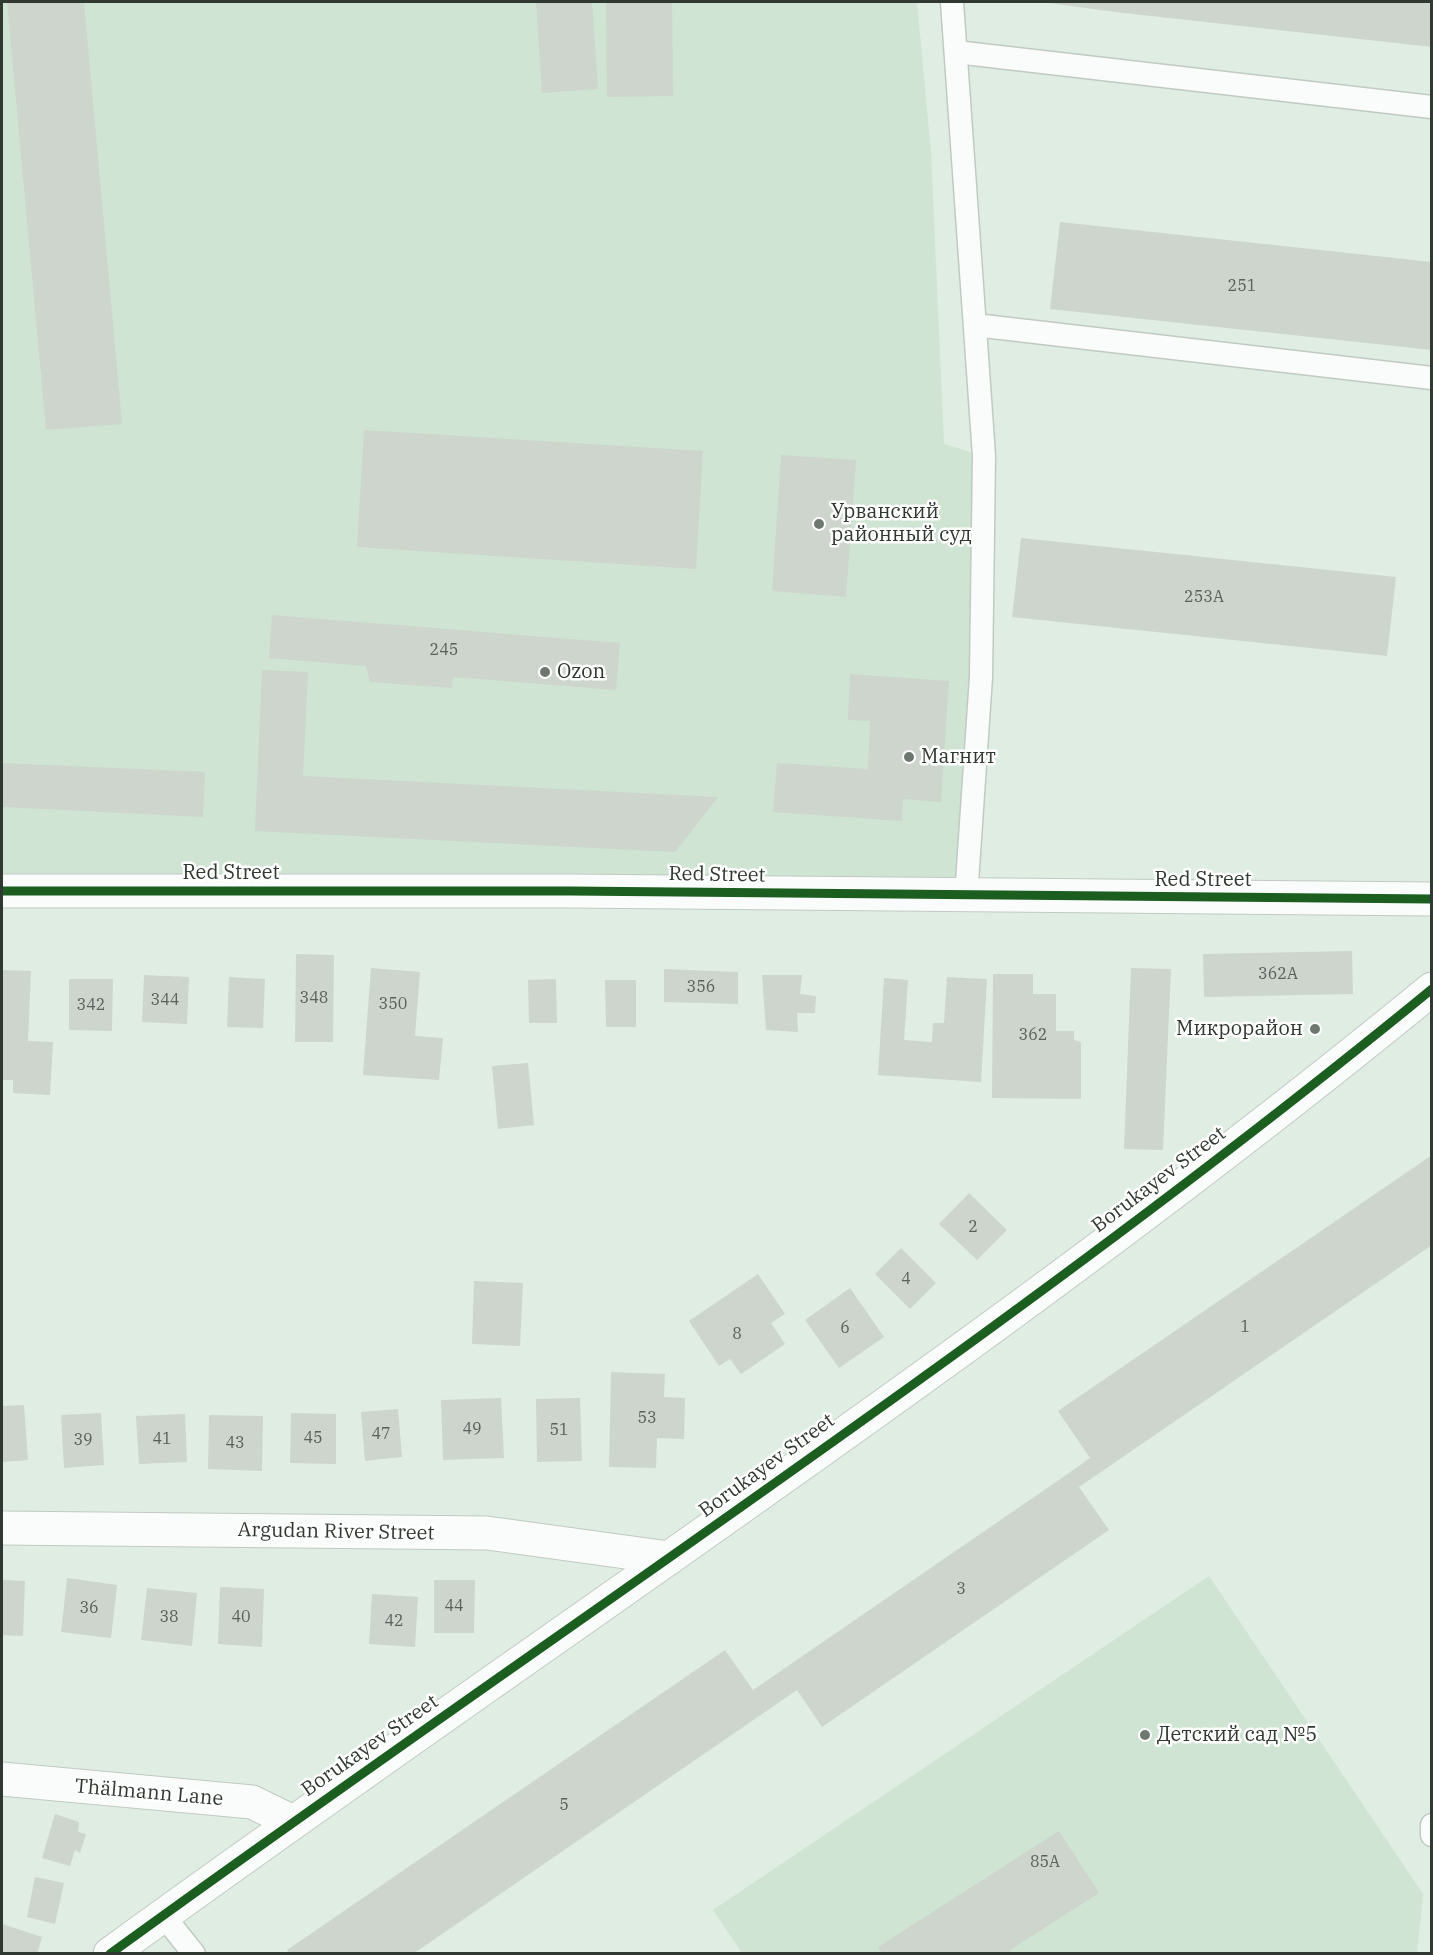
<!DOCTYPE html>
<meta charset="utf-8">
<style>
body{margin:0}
#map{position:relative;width:1433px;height:1955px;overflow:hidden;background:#e0ede2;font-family:"IBM Plex Serif",serif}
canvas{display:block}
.frame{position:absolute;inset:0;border:3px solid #2f3831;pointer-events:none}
</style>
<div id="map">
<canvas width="1433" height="1955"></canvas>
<div class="frame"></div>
</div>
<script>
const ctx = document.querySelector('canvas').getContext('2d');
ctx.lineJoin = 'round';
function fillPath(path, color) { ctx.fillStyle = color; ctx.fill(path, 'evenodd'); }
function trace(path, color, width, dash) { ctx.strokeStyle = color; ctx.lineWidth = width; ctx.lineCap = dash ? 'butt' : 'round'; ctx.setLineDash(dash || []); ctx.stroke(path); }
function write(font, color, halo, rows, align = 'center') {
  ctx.font = font + ' "IBM Plex Serif",serif'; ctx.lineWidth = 5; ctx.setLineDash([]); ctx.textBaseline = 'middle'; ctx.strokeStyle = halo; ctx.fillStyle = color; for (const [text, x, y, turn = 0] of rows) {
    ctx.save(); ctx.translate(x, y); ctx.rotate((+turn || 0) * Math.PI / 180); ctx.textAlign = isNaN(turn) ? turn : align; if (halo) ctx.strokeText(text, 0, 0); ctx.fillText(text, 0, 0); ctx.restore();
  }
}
fillPath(new Path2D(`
 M2 2H917L931 152 944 444 984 456 966 897 2 891Z
 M1209 1576 1423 1894 1417 1954 742 1953 713 1910Z`), '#cfe4d2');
fillPath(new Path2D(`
 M7 2H84L122 424 46 430Z
 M536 2H592L598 89 542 93Z
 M606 2H672L673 96 607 97Z
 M1042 2H1432V47L1115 12Z
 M1060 222 1432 262V350L1050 309Z
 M364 430 703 451 696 569 357 547Z
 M781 455 856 460 846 597 772 591Z
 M1021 538 1396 577 1387 656 1012 617Z
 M272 615 620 643 616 690 453 677 452 688 370 682 366 666 269 658Z
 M262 670 308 672 303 776 718 797 675 852 255 831Z
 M850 674 949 681 941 802 903 799 902 821 773 812 777 763 868 769 870 721 848 720Z
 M2 763 205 772 203 817 2 807Z
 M1352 951 1353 994 1204 997 1203 954Z
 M296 954 334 955 333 1042H295Z
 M371 968 420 972 415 1036 443 1038 439 1080 363 1075Z
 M1131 968 1171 969 1163 1150 1124 1149Z
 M664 969 738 972V1004L664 1002Z
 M2 970 31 971 28 1041 53 1042 50 1095 13 1093V1080H2Z
 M993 974H1033V994H1056V1031H1074V1040L1081 1042V1099L992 1098Z
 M144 975 189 977 187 1024 142 1022Z
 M762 975H802L800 994 816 996 815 1013H797L798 1032 766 1030Z
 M229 977 265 979 263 1028 227 1027Z
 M947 977 987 979 981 1082 878 1075 884 978 908 980 904 1040 932 1042 933 1023H944Z
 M69 979H113L112 1031 69 1030Z
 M556 979 557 1023H529L528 980Z
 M605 980H636V1027H606Z
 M528 1063 534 1125 498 1129 492 1066Z
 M1432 1155V1245L1079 1487 1109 1530 822 1727 797 1690 413 1954H289L287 1950 725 1650 753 1690 1069 1473 1090 1458 1058 1411Z
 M969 1193 1007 1230 977 1260 939 1224Z
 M901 1248 936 1283 910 1309 875 1274Z
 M758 1274 785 1314 771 1323 785 1344 741 1374 730 1359 719 1366 689 1321Z
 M474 1281 523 1283 520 1346 472 1344Z
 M850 1288 884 1337 839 1368 805 1320Z
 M611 1372 665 1374 664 1397 685 1398 684 1439 657 1438 656 1468 609 1467Z
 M501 1398 504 1458 443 1460 441 1400Z
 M580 1398 582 1461 537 1462 536 1399Z
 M24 1405 28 1460 2 1462V1406Z
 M398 1409 402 1457 365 1461 361 1412Z
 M101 1413 104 1465 64 1468 61 1415Z
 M291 1413 336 1414V1464L290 1463Z
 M185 1414 187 1462 139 1464 136 1416Z
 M209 1415 263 1416 262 1471 208 1469Z
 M67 1578 117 1585 111 1638 61 1632Z
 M2 1580 25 1581 23 1636 2 1635Z
 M434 1580H475L474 1633H434Z
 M220 1587 264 1589 262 1647 218 1644Z
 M147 1588 197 1593 192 1646 141 1640Z
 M372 1594 418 1597 415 1647 369 1644Z
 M55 1814 79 1822 78 1832 86 1834 80 1853 75 1850 70 1866 42 1858Z
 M1059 1831 1099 1893 1010 1950 1012 1954H882L878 1947Z
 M35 1877 64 1883 55 1924 27 1917Z
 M2 1924 42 1937 37 1954H2Z`), '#cdd5cd');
const service = new Path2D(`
 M952 2 984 456 981 677 966 897
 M956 52 1432 107
 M975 325 1432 378
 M1432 1825V1835
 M163 1915 194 1954`);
const minor = new Path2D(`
 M2 1528 487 1533 669 1558
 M2 1779 252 1802 293 1822`);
const tertiary = new Path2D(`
 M2 891H570L1432 899
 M110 1954C551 1633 1010 1335 1432 989`);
trace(service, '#c0cac2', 25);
trace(minor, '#c0cac2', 35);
trace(tertiary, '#c0cac2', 35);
trace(service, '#fafcfb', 22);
trace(minor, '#fafcfb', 33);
trace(tertiary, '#fafcfb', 33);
trace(new Path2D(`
 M2 891H570L1432 899
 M110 1954C551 1633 1010 1335 1432 989`), '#1b5e20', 9);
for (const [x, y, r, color] of [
 [819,524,6,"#6d776f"],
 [545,672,6,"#6d776f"],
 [909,757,6,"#6d776f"],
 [1315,1029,6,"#6d776f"],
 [1145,1735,6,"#6d776f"]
]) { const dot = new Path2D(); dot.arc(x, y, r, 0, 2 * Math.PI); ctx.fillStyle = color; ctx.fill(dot); trace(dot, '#fff', 2); }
write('16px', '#58615a', null, [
 ["251",1242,286],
 ["253А",1204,597],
 ["245",444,650],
 ["362А",1278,974],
 ["356",701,987],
 ["348",314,998],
 ["344",165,1000],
 ["350",393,1004],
 ["342",91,1005],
 ["362",1033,1035],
 ["2",973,1227],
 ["4",906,1279],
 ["1",1245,1327],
 ["6",845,1328],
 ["8",737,1334],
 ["53",647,1418],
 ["49",472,1429],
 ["51",559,1430],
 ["47",381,1434],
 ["45",313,1438],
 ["41",162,1439],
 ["39",83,1440],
 ["43",235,1443],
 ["3",961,1589],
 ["44",454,1606],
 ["36",89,1608],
 ["38",169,1617],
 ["40",241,1617],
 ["42",394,1621],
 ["5",564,1805],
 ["85А",1045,1862]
]);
write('20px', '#2f3831', '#fff', [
 ["Урванский",831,512],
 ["районный суд",831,535],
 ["Ozon",557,672],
 ["Магнит",921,757],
 ["Микрорайон",1303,1029,"right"],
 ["Детский сад №5",1157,1735]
], 'left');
write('20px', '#2f3831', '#fff', [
 ["Red Street",231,873],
 ["Red Street",717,875,1],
 ["Red Street",1203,880],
 ["Borukayev Street",1159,1180,-37],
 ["Borukayev Street",767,1466,-36],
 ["Argudan River Street",336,1532,1],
 ["Borukayev Street",370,1746,-35],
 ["Thälmann Lane",149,1793,5]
]);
</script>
